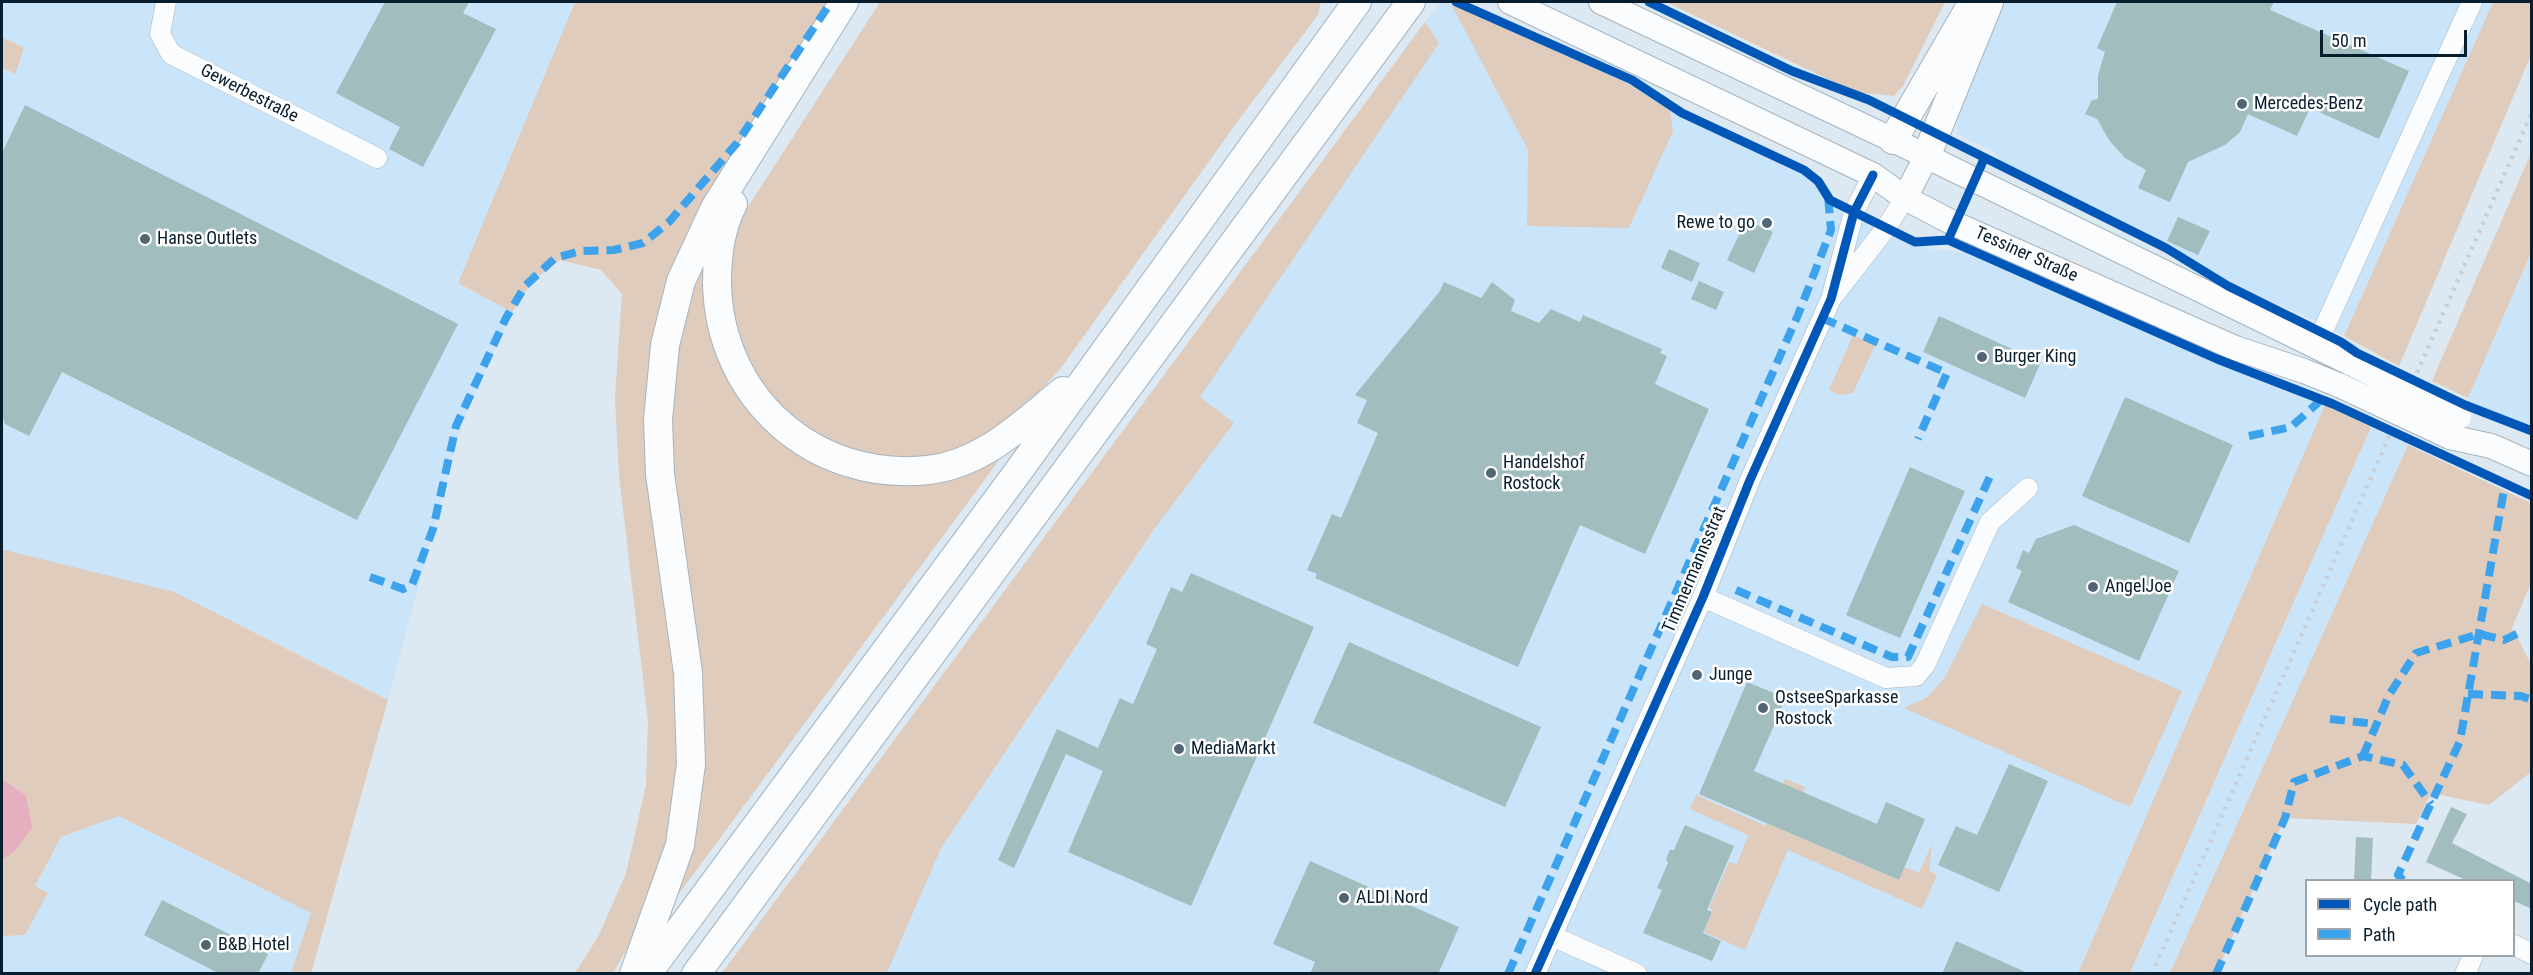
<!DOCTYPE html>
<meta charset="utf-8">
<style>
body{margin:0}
#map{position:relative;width:2533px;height:975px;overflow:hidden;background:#dce8f2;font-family:"Roboto Condensed",sans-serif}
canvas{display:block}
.frame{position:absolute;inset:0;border:3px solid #081e2e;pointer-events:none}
.legend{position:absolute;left:2305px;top:879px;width:210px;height:78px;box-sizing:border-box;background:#fff;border:2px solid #9ca5ab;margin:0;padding:8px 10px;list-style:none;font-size:18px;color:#081e2e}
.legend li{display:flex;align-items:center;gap:12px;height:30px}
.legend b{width:30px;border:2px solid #9ca5ab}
.scale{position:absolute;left:2320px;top:30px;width:147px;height:27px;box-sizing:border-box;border:3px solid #081e2e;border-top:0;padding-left:8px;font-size:18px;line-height:21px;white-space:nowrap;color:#081e2e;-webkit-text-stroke:4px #fff;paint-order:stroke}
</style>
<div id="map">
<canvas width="2533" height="975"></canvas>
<div class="frame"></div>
<ul class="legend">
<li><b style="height:8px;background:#0057b8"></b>Cycle path</li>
<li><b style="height:8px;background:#3ca2eb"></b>Path</li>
</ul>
<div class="scale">50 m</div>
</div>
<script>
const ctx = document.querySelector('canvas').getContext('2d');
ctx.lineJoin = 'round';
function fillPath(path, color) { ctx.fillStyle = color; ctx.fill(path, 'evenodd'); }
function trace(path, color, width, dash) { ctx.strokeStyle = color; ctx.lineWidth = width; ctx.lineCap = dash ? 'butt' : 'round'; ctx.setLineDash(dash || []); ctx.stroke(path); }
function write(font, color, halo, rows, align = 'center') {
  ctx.font = font + ' "Roboto Condensed",sans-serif'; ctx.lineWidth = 5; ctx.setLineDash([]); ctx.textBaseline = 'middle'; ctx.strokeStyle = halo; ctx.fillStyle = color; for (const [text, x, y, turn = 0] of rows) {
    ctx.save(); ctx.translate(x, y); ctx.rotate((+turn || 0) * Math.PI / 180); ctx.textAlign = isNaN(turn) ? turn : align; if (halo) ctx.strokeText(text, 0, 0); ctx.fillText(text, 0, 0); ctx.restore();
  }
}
fillPath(new Path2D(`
 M2 2H575L458 283 512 312 461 426 388 700 174 592 2 551Z
 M1440 2H1446L1629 84 1670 111 1818 182 1821 193 1932 249 1966 253 2216 362 2325 405 2078 973 791 974 1439 43 1425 22Z
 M2001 2H2493L2344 336 2322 323 2229 284 2167 247 2008 168 1993 151 1957 135 1958 111Z
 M2531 254V431L2465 405Z
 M2371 427 2408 445 2170 973 2130 974Z
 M119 816 326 920 311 974 2 973V936L25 934 48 893 35 886 61 837Z`), '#cae4f9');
fillPath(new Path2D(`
 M575 2H836L665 304 682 722 675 829 636 934 613 973H575L599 935 626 873 646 785 648 721 619 476 615 397 622 294 601 270 560 260 532 281 512 312 458 283Z
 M880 2H1321L1318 15 1240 118 1061 368 1022 411 989 440 937 458 852 454 789 420 748 371 728 308 733 230Z
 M1666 2H1945L1903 86 1894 96 1855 92Z
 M2493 2H2531V55L2399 366 2344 336Z
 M1451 4 1629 84 1670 111 1673 131 1629 228 1527 226 1528 150Z
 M1425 22 1439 43 1200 397 1234 423 1153 531 941 848 887 973H722Z
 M2 37 24 48 15 74 2 67Z
 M2531 153V253L2468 398 2432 381Z
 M705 241 714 339 828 467 1005 452 664 914 686 857 669 462 671 366Z
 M1853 335 1875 345 1853 393 1839 395 1829 390Z
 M2325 405 2371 427 2130 973H2078Z
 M2408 445 2531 503V583L2512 628 2531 664V772L2489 805 2431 793 2416 824 2285 818 2216 973H2170Z
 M5 550 174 592 388 700 311 973H291L311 913 119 816 61 837 35 886 48 893 25 935 2 936V860L14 852 26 795 2 779V551Z
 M1982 604 2182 691 2130 807 1904 708 1926 698 1944 679Z
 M1785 779 1805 787 1787 832 1898 880 1904 867 1919 873 1932 844 1929 870 1937 875 1922 909 1788 850 1745 950 1704 932 1713 910 1709 908 1729 862 1737 864 1748 835 1690 809 1696 795 1766 826Z`), '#dfccbc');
fillPath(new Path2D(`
 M2 779 26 795 32 828 14 852 2 860Z`), '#e6afc0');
fillPath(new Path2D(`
 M385 2H469L463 13 496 29 423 167 389 149 400 127 336 93Z
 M2117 2H2274L2270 10 2409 71 2379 139 2310 108 2297 136 2248 114 2240 132 2225 145 2188 162 2170 202 2138 188 2146 170 2125 158 2109 140 2097 119 2085 114 2092 100 2098 99V75L2105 52 2097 48Z
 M25 105 458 324 357 520 62 372 29 436 5 424 2 414V153Z
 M2178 217 2210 231 2198 255 2167 241Z
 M1746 220 1773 232 1754 273 1727 260Z
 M1669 249 1700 263 1692 282 1661 268Z
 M1699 281 1724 292 1716 310 1691 299Z
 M1444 282 1481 298 1492 282 1515 300 1511 311 1539 323 1551 309 1580 322 1583 315 1662 349 1660 353 1667 356 1655 384 1709 409 1645 554 1580 525 1518 667 1315 578 1317 574 1307 570 1332 514 1341 518 1378 433 1357 423 1367 400 1355 395 1440 291Z
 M1939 316 2041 362 2025 398 1923 352Z
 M2125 397 2233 445 2189 543 2082 496Z
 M1910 467 1965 491 1900 638 1846 615Z
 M2074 525 2179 571 2139 661 2008 602 2022 571 2016 568 2023 550 2029 553 2036 539Z
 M1191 573 1314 627 1191 906 1068 852 1103 771 1066 754 1014 868 998 860 1057 729 1098 748 1120 698 1133 704 1157 649 1146 644 1171 587 1182 592Z
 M1349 642 1541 727 1505 807 1313 723Z
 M1747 682 1786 698 1754 771 1877 824 1886 802 1925 819 1899 880 1699 794Z
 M2009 764 2048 781 1999 892 1938 865 1956 826 1977 835Z
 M2451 807 2467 814 2452 843 2532 884V909L2514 901V880H2466L2426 862Z
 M1685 825 1734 846 1707 910 1712 912 1703 933 1721 941 1712 961 1643 933 1662 890 1657 888 1668 863 1666 859 1670 850H1674Z
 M2356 837 2373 838 2371 880H2354Z
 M1310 861 1459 927 1438 974H1310L1315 962 1273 944Z
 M162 900 268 954 258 974H220L144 935Z
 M1956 941 2030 974H1942Z`), '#a2bdbe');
const minor = new Path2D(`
 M166 2 160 34 171 54 377 158
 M1834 295 1886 228 1905 198
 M2322 333 2472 2
 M1703 597 1886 678 1916 676 1925 665 1990 522 2028 488
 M1552 936 1637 974
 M2514 945 2532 954
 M1535 974 1703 597 1750 480 1831 299 1854 212 1873 175
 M2465 974 2473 956`);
const major = new Path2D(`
 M1510 2 1873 175 1905 198 1955 224 2235 348 2304 371 2341 386
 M1601 2 1893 140 2352 364
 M1905 198 1926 157
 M2450 437 2491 446 2532 464`);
const highway = new Path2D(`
 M1893 140 1973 2
 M1926 157 1989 2
 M733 204C720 228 717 256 717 283 719 397 813 482 928 470 983 464 1022 424 1063 391
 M634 974 680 845 691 764 688 673 660 474 658 420 665 345 681 281 715 208 844 2
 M647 974 1020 469 1357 2
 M696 974 1411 2`);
trace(minor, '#a5b4c0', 21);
trace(major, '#a5b4c0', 26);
trace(highway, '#a5b4c0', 30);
trace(minor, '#fafcfd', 20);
trace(major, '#fafcfd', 24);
trace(highway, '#fafcfd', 28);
trace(new Path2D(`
 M2152 974 2532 112`), '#caced3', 4.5, [3, 6]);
const majorBridge = new Path2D(`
 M2352 364 2459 417
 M2341 386 2450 437`);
trace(majorBridge, '#a5b4c0', 26, []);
trace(majorBridge, '#fafcfd', 24);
trace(new Path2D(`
 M1822 318 1947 373 1918 439
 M2249 436 2291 427 2321 400
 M370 577 403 589 412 585 433 529 456 426 506 318 525 286 555 258 581 251 614 250 643 243 669 222 737 143 831 2
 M1736 590 1892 657H1908L1992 472
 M2468 694 2521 696 2532 700
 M2330 719 2376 724
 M2363 756 2389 695 2416 653 2479 634 2504 640 2521 632
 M2403 880 2398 875 2460 741 2505 484
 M1508 974 1798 315 1831 230 1828 196
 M2216 974 2285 818 2294 782 2363 756 2403 765 2431 804`), '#3ca2eb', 8, [15, 8]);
trace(new Path2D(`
 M1456 2 1632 80 1682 113 1804 170 1818 181 1830 200 1915 242 1948 240 2217 359 2333 404 2532 496
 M1649 2 1792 71 1869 100 2166 248 2228 286 2341 342 2357 353 2465 405 2532 431
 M1948 240 1984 159
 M1535 974 1703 597 1750 480 1831 299 1854 212 1873 175`), '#0057b8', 9);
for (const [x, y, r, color] of [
 [2242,104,6,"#526573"],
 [1767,223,6,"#526573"],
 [145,239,6,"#526573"],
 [1982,357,6,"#526573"],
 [1491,473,6,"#526573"],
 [2093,587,6,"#526573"],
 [1697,675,6,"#526573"],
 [1763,708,6,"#526573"],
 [1179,749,6,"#526573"],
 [1344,898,6,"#526573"],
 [206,945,6,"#526573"]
]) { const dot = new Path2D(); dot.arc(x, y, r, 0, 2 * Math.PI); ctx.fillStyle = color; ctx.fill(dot); trace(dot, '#fff', 2); }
write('18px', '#081e2e', '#fff', [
 ["Gewerbestraße",249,94,27],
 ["Tessiner Straße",2026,255,24],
 ["Timmermannsstrat",1695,570,-67]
]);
write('18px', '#081e2e', '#fff', [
 ["Mercedes-Benz",2254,104],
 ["Rewe to go",1755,223,"right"],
 ["Hanse Outlets",157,239],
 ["Burger King",1994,357],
 ["Handelshof",1503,463],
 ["Rostock",1503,484],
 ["AngelJoe",2105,587],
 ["Junge",1709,675],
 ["OstseeSparkasse",1775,698],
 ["Rostock",1775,719],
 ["MediaMarkt",1191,749],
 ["ALDI Nord",1356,898],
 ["B&B Hotel",218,945]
], 'left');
</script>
